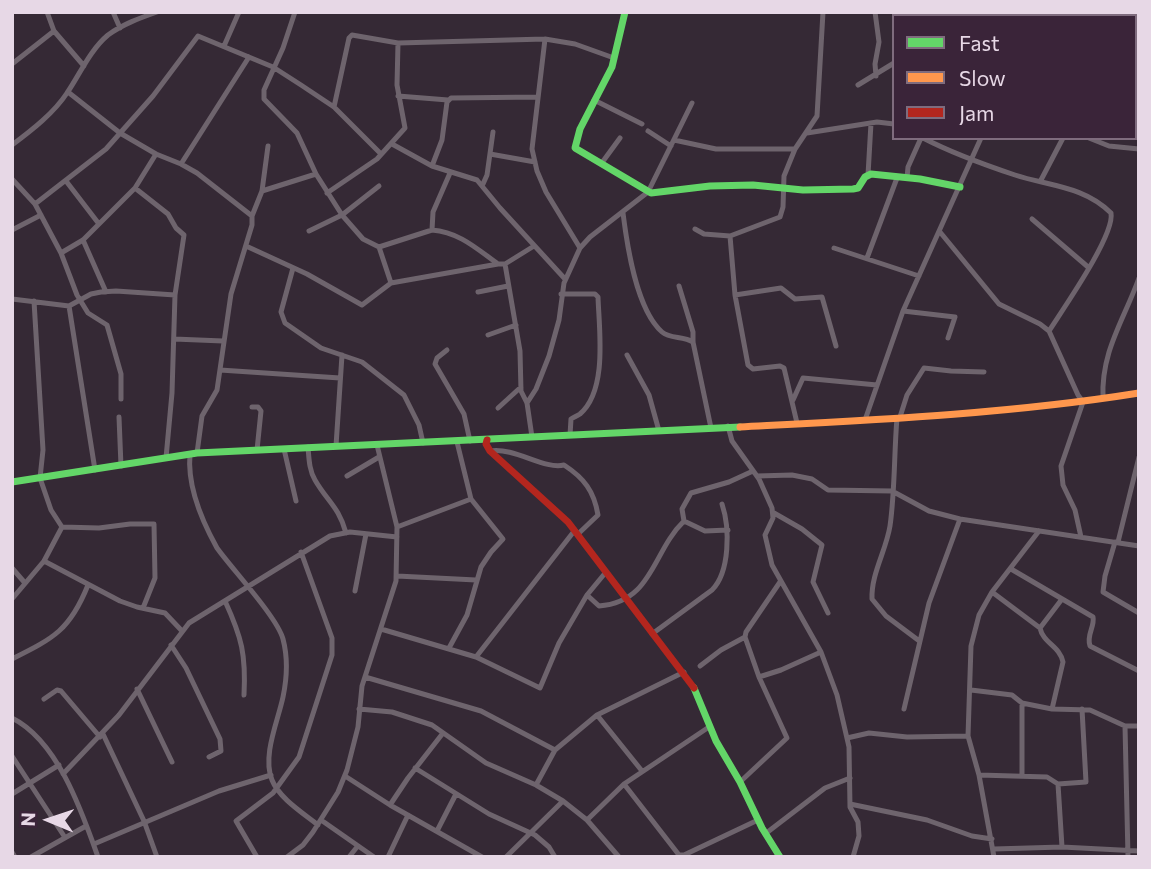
<!DOCTYPE html>
<style>
body{margin:0}
#map{position:relative;width:1151px;height:869px;overflow:hidden;background:#352935;font-family:Commissioner,sans-serif}
canvas{display:block}
.frame{position:absolute;inset:0;border:14px solid #e7d8e6;pointer-events:none}
.legend{position:absolute;left:892px;top:14px;width:245px;height:126px;box-sizing:border-box;background:#3a2439;border:2px solid #7f6c7e;margin:0;padding:9px 12px;list-style:none;font-size:21px;color:#e7d8e6}
.legend li{display:flex;align-items:center;gap:14px;height:35px}
.legend b{width:35px;border:2px solid #7f6c7e}
.north{position:absolute;left:14px;top:785px;width:70px;height:70px;-webkit-text-stroke:5px #3a2439;paint-order:stroke;rotate:272deg;font-size:19px;font-weight:700;line-height:28px;text-align:center;color:#e7d8e6}
.north::after{content:'';display:block;margin:auto;width:24px;height:32px;background:#e7d8e6;clip-path:polygon(50% 0,100% 100%,50% 72%,0 100%)}
</style>
<div id="map">
<canvas width="1151" height="869"></canvas>
<div class="frame"></div>
<ul class="legend">
<li><b style="height:9px;background:#63d668"></b>Fast</li>
<li><b style="height:9px;background:#ff974d"></b>Slow</li>
<li><b style="height:9px;background:#b3261e"></b>Jam</li>
</ul>
<div class="north">N</div>
</div>
<script>
const ctx = document.querySelector('canvas').getContext('2d');
ctx.lineJoin = 'round';
function trace(path, color, width, dash) { ctx.strokeStyle = color; ctx.lineWidth = width; ctx.lineCap = dash ? 'butt' : 'round'; ctx.setLineDash(dash || []); ctx.stroke(path); }
trace(new Path2D(`
 M47 12 54 31 84 66
 M113 12 120 28
 M295 12 283 48 264 90V99L297 133 316 174 342 215 363 239 379 247 432 230C459 232 477 249 498 264H505L534 246
 M875 12 879 42 875 64 876 76
 M915 16V12
 M1029 16 1031 12
 M545 39 532 149 537 171 546 192 580 248
 M224 46 239 12
 M12 64 54 31
 M858 85 894 63
 M68 92 120 133 156 154 181 164 197 173 252 216
 M398 96 448 100
 M594 100 642 124
 M334 107 349 38 352 35 398 43 545 39 575 44 614 58
 M648 131 671 146
 M807 133 877 122 894 124
 M923 138C952 153 985 165 1015 175 1049 186 1084 186 1111 213 1115 235 1063 309 1049 331
 M1089 138 1109 146 1139 149
 M674 140 716 149H795
 M392 144 432 166 477 180 500 208 565 279
 M12 145C32 130 54 113 67 93 80 74 90 50 108 35 123 24 140 18 157 12
 M490 154 535 162
 M181 164 249 57
 M601 164 620 138
 M432 166 442 140 447 102 451 98 538 97
 M868 175 871 123
 M907 178 908 167 921 138
 M12 179 35 204 61 253 77 295 88 313 107 325 121 374V399
 M1041 180 1063 138
 M66 181 99 224
 M483 184 487 175 493 132
 M135 188 168 214 176 228 184 235 175 295 172 393 166 458
 M262 191 316 174
 M327 193 377 159 405 128 397 85 398 43
 M35 204 106 149 153 96 198 36 273 67 301 85 334 107 381 154
 M623 213C627 245 636 309 662 332 670 339 683 336 693 342
 M1032 219 1088 267
 M695 229 704 234 730 236 780 217 783 207 784 176 795 149 817 116 823 12
 M12 230 41 215
 M432 230 433 212 450 173
 M309 231 342 215 379 186
 M940 232 999 304 1040 324 1049 331 1078 395 1083 402 1061 466 1063 485 1075 510 1081 537
 M730 236 735 295 748 365 753 369 780 366 784 368 797 423
 M83 240 106 292
 M246 246 307 274 362 305 391 283 498 264
 M379 247 391 283
 M834 248 919 276
 M61 253 83 240 135 188 156 154
 M867 258 897 178
 M505 264 520 351 521 391 527 403 532 437
 M293 268 281 312 285 323 321 348 362 362 404 395 419 425 423 443
 M679 286 693 332V342L711 428
 M478 292 508 286
 M561 294H595L598 297C599 329 608 390 580 414 577 416 574 417 571 419L570 435
 M735 295 781 288 795 299 822 297 836 346
 M12 299 69 306 91 294 101 292 116 291 175 295
 M34 301 43 450 40 478 51 510 62 527
 M69 306 95 470
 M903 311 955 317 948 338
 M488 335 516 325
 M174 339 223 341
 M447 350 437 358 435 364 464 414 470 441
 M627 355 649 395 659 431
 M220 370 340 378
 M1103 398C1101 351 1124 320 1139 278
 M793 400 803 378 877 385
 M527 403 536 389 549 356 559 320 564 283 580 248 590 237 648 192 692 103
 M252 407H258L261 411 257 450
 M498 408 521 387
 M119 417 121 466
 M900 417 907 395 924 368 951 371 984 372
 M897 418C894 453 895 491 890 526 886 551 871 574 872 599L886 616 918 640
 M865 420 903 311 981 138
 M728 426 732 441 759 479 772 508 773 518 765 535 772 565 821 652 837 695 849 747 850 807 858 822 859 836 853 857
 M336 446 342 355
 M308 447C309 458 309 470 315 480 327 501 339 507 346 533
 M284 449 296 501
 M490 451C515 447 544 470 564 465 584 478 594 491 598 515L578 534
 M197 453 202 416 217 390 231 294 252 225V216L262 191 268 146
 M190 454C187 486 202 521 217 548 232 569 277 617 283 639 288 658 287 678 283 697 278 721 262 756 272 780 279 798 303 813 318 825
 M347 476 379 457
 M757 476 792 475 812 479 828 490 892 491 929 511 960 519 1139 546
 M774 513 802 529 822 545 813 582 828 613
 M684 521 682 509 691 493 729 482 753 471
 M684 521 705 531 728 530
 M62 527 99 528 130 524H154L155 578 143 608
 M397 527 471 499
 M1115 542 1105 576 1103 592 1139 613
 M1118 542 1139 457
 M44 561 120 601 137 607 165 613 182 631
 M12 568 25 583
 M1011 569 1093 617C1095 627 1086 635 1090 646L1139 671
 M397 576 476 580
 M355 591 366 534
 M992 592 1040 628C1043 643 1060 646 1063 662L1052 709
 M587 595 599 606C653 602 652 552 684 521
 M12 599 44 561 62 527
 M225 601C242 638 246 655 244 695
 M1040 628 1062 599
 M381 629 476 657 540 688 559 643 587 595 606 572
 M652 634 712 590C730 572 730 528 722 504
 M171 645 186 668 220 739 221 751 209 757
 M449 648 467 615 481 567 491 552 503 539 471 499 457 442
 M476 657 575 530
 M12 659C54 638 70 630 88 585
 M700 666 721 650 745 637
 M365 677 481 711 555 750
 M759 677 781 670 821 652
 M137 689 172 762
 M971 690 1012 695 1022 703 1052 709 1090 710 1125 726H1139
 M44 699 57 690 61 691 100 737
 M1022 703V776
 M359 709 392 712 432 725 486 763 536 785 563 801 587 820 619 857
 M904 709 929 603 960 519
 M597 715 642 771
 M12 718C58 741 82 812 98 857
 M1125 726 1128 857
 M103 734 144 821 157 857
 M847 738 869 733 907 737 968 736
 M12 756 64 836
 M415 768 489 814 535 835 549 847 555 857
 M63 774 119 715 189 623 330 536 350 532 397 537
 M979 775 1047 777 1058 784 1086 782 1082 709
 M345 776 390 805 482 857
 M740 782 787 738 759 677 745 637 746 632 780 582
 M624 784 679 855H684L758 820
 M1058 784 1062 847
 M536 785 555 750 597 715 684 672
 M12 794 59 765
 M850 804 927 820 972 836 992 839
 M390 805 408 778 443 733
 M321 820 374 857
 M587 820 624 784 709 727
 M437 831 456 794
 M765 834 825 788 850 778
 M94 844 219 791 271 775
 M994 849 1062 847 1139 851
 M12 852 15 857
 M31 857 86 826
 M257 857 236 821 273 793 299 757 332 655V638L301 552
 M287 857 303 845 313 832 338 792 347 770 358 727 362 686 396 581 397 527 377 445
 M349 857 357 847
 M388 857 408 815
 M506 857 563 801
 M994 857 979 775 968 736 971 646 979 615 992 592 1039 531`), '#6e646d', 5);
trace(new Path2D(`
 M625 12 612 67 580 129 575 148 651 193 710 186 753 185 803 190 853 189 858 188 865 177 871 174 920 179 960 187
 M12 482 197 453 740 427
 M694 688 716 741 740 782 762 828 780 857`), '#63d668', 7);
trace(new Path2D(`
 M740 427C873 420 1008 414 1139 393`), '#ff974d', 7);
trace(new Path2D(`
 M487 440 486 444 490 451 568 522 694 688`), '#b3261e', 7);
</script>
